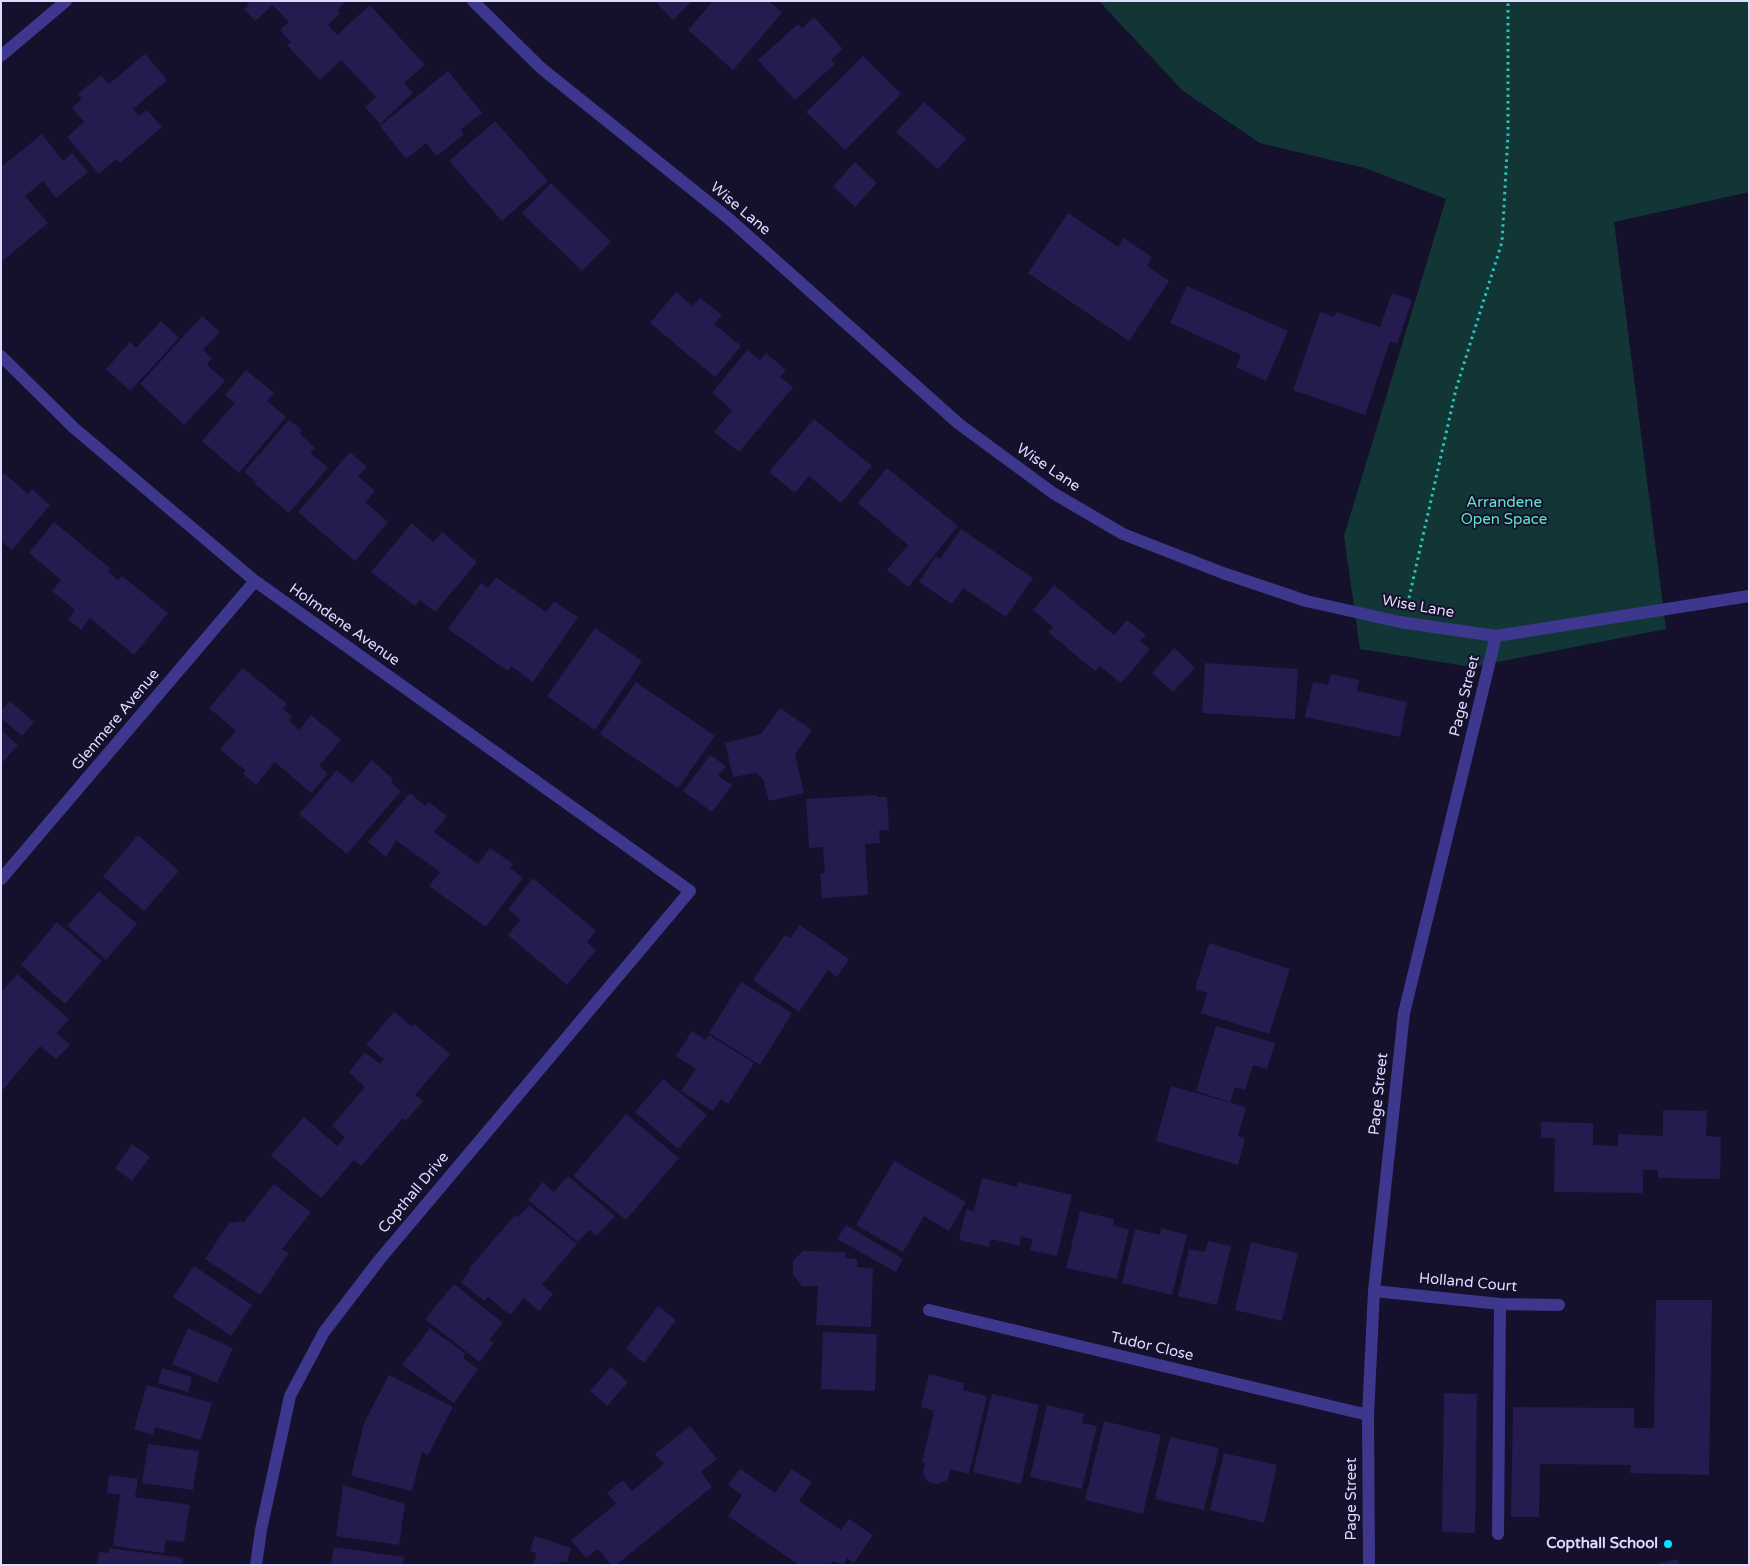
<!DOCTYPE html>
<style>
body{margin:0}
#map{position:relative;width:1750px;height:1566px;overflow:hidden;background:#15102c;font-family:"Varela Round",sans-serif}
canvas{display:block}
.frame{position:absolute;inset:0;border:2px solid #dfdbff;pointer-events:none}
</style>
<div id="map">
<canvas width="1750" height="1566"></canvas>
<div class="frame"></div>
</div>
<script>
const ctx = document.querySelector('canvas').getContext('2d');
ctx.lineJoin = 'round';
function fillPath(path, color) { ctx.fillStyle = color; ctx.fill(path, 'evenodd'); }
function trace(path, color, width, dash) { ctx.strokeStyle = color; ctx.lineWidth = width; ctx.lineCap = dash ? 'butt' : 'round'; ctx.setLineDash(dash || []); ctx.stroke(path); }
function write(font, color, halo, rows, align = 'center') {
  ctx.font = font + ' "Varela Round",sans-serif'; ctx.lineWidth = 4; ctx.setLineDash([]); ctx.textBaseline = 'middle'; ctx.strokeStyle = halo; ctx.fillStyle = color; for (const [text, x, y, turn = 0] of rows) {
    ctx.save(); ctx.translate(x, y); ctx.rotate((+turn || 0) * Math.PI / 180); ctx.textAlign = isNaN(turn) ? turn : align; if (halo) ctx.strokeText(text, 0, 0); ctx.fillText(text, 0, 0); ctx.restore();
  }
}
fillPath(new Path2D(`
 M1099 1H1749V192L1614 222 1666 629 1472 667 1360 649 1344 536 1446 199 1365 168 1260 143 1183 91Z`), '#123636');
fillPath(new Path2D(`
 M246 1H347L337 10 340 13 328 25 337 35 370 5 425 65 404 83 413 93 380 124 365 107 376 97 341 60 320 80 287 45 291 42 280 30 289 22 273 5 255 21 244 9 249 5Z
 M655 1H692L673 20Z
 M713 1H769L782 13 733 70 688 30Z
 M814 17 843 49 831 60 835 64 795 100 758 60 798 24 802 28Z
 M145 54 167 80 133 109 139 116 147 110 162 127 120 163 116 159 99 174 67 137 84 122 72 108 82 99 78 94 101 75 109 84Z
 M863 56 901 94 845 150 806 112Z
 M448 71 482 113 461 129 464 134 437 156 426 143 406 159 380 126Z
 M924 102 966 139 938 169 896 132Z
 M495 121 548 181 502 221 449 161Z
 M42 134 63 161 72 153 88 172 56 198 43 181 25 196 48 223 1 262V167Z
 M855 162 877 183 855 207 833 186Z
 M551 183 611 242 582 271 522 213Z
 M1068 213 1118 247 1124 238 1152 257 1147 266 1169 281 1129 341 1028 273Z
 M1187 286 1288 331 1266 381 1236 367 1241 355 1170 323Z
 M676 292 693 306 700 298 722 315 714 324 741 346 715 377 650 323Z
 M1392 293 1412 300 1397 344 1390 341 1365 415 1293 390 1320 312 1334 317 1336 312 1380 327Z
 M202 316 220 332 203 350 212 358 207 365 225 381 184 425 140 384Z
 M161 321 179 338 130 391 106 369 130 342 136 348Z
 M747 350 760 360 766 353 786 370 780 377 793 387 739 452 714 432 732 410 712 393Z
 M246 370 274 393 267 401 286 417 239 473 202 441 235 403 225 395Z
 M814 419 872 466 841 503 809 476 795 493 769 472Z
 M289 420 302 430 299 433 315 448 310 453 328 468 289 513 255 484 257 483 244 472Z
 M350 452 367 467 358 476 375 491 365 502 388 522 355 561 298 512Z
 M887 468 958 526 908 587 887 570 908 545 858 503Z
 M4 473 28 494 32 489 50 505 12 550 1 541V476Z
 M54 522 110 568 108 571 118 580 122 576 168 613 134 655 90 618 81 630 68 619 75 610 52 591 61 580 29 553Z
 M412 523 433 542 442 532 477 562 435 612 420 600 415 606 371 572Z
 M961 529 1033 578 1006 617 963 588 952 604 919 582 936 556 940 559Z
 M496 577 546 612 554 601 578 617 533 682 511 666 508 671 448 629 481 583 488 588Z
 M1054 585 1114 635 1127 620 1146 635 1140 641 1150 649 1121 683 1100 666 1095 671 1048 632 1053 627 1033 610Z
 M595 628 642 661 595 730 547 696Z
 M1174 648 1195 668 1173 692 1152 673Z
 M1205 663 1298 669 1295 719 1202 713Z
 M243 668 287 704 283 709 292 717 289 721 299 730 311 715 341 740 319 766 328 774 311 793 275 762 256 785 243 774 246 771 220 749 236 731 209 708Z
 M1331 674 1359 680 1357 691 1407 702 1400 737 1305 717 1313 682 1328 685Z
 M636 682 715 736 678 788 600 734Z
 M10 701 34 722 22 736 1 718V711Z
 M780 708 812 730 795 754 804 793 769 801 763 779 755 773 733 777 725 743 761 734Z
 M1 730 18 745 1 764Z
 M710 755 726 766 718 776 732 785 712 812 683 791Z
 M372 760 393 779 391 782 401 791 347 854 299 814 337 770 352 783Z
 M410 793 425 806 429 802 447 816 434 832 478 864 490 848 513 864 510 868 523 878 486 927 429 886 440 872 396 840 386 857 368 842Z
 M877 795V797H887L889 830H879L880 843 865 844 868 895 822 898 820 873H825L823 847 809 848 806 799Z
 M138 835 179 871 144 911 103 876Z
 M533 878 596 931 587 942 596 950 567 985 508 935 520 920 508 909Z
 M99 891 137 924 106 960 67 926Z
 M57 922 102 961 65 1004 21 965Z
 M800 925 849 959 837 977 828 970 799 1012 753 980 785 935 790 938Z
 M1209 943 1290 969 1269 1034 1201 1013 1207 993 1195 989Z
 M17 974 69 1019 57 1033 70 1045 56 1059 40 1046 1 1092V992Z
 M741 982 792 1013 760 1065 709 1033Z
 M394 1012 412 1027 414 1024 450 1054 415 1095 423 1101 406 1121 403 1118 361 1166 354 1160 321 1198 271 1155 304 1117 337 1146 345 1137 332 1126 365 1087 349 1072 365 1052 380 1064 384 1059 366 1045Z
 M1216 1026 1275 1043 1267 1069 1253 1065 1245 1090 1235 1087 1230 1102 1196 1091Z
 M692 1031 705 1040 709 1035 754 1063 728 1104 721 1099 713 1111 681 1091 696 1069 676 1056Z
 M663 1079 707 1115 678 1149 635 1112Z
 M1171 1086 1246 1107 1238 1136 1245 1139 1238 1165 1156 1141Z
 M1663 1110 1707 1111 1706 1136 1721 1137 1720 1179 1658 1178V1170H1643V1193L1554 1192 1555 1138H1541V1122L1593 1123V1145L1618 1146V1134L1663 1136Z
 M626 1114 679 1158 626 1220 573 1176Z
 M132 1144 150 1157 132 1181 115 1168Z
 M894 1161 966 1202 949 1231 924 1216 903 1252 856 1225Z
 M568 1176 615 1216 597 1236 589 1230 578 1242 528 1200 543 1182 554 1192Z
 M982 1178 1017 1187 1018 1182 1072 1195 1057 1256 1030 1250 1033 1240 1021 1236 1019 1246 991 1239 989 1247 959 1240 966 1209 974 1211Z
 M274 1184 311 1212 282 1249 289 1253 260 1295 205 1259 229 1223 241 1221 243 1223Z
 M529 1205 577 1244 542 1285 553 1294 539 1311 524 1298 510 1315 488 1297 484 1301 461 1282 470 1271 468 1270 515 1215 518 1217Z
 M1080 1211 1114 1219 1113 1225 1129 1230 1117 1279 1066 1268Z
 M846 1225 903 1259 896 1272 837 1239Z
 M1161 1228 1187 1235 1172 1295 1122 1283 1135 1229 1160 1235Z
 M1208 1241 1231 1246 1217 1305 1178 1296 1189 1249 1205 1252Z
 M1251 1242 1298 1253 1282 1321 1235 1310Z
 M803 1251 845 1252V1258L857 1259V1267L873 1268 871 1327 816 1325 818 1286H802L793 1275V1261Z
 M194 1266 252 1305 231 1336 173 1297Z
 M454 1284 503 1323 489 1340 494 1343 479 1362 425 1319Z
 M1656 1300H1712L1709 1475 1630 1473 1631 1465 1540 1464 1539 1517H1511L1513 1407 1634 1408V1428H1654Z
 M658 1306 676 1320 644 1363 626 1349Z
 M188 1328 233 1348 217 1383 172 1364Z
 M430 1328 466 1354 463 1358 478 1369 454 1403 402 1365Z
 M823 1332 877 1334 875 1391 821 1389Z
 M611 1367 628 1382 607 1406 590 1391Z
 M162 1368 192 1377 188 1392 158 1383Z
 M929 1374 964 1383 963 1390 987 1396 969 1474 950 1469 948 1480 938 1484 928 1482 923 1474 925 1463H922L934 1411 921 1407Z
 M389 1375 453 1407 428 1455 422 1452 412 1491 351 1476 364 1423Z
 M147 1385 212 1403 201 1440 155 1427 153 1435 134 1429Z
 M1444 1393 1477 1394 1475 1533 1442 1532Z
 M992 1394 1039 1405 1021 1484 973 1472Z
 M1047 1405 1084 1414 1082 1423 1097 1426 1082 1489 1030 1477Z
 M1104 1421 1161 1435 1143 1514 1085 1500Z
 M690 1426 717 1459 701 1472 712 1487 616 1565H611L598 1549 586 1558 571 1540 616 1504 607 1493 623 1480 632 1491 664 1464 655 1454Z
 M1170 1437 1219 1448 1204 1510 1155 1499Z
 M148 1444 199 1451 193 1490 142 1483Z
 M1224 1453 1277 1465 1264 1523 1210 1510Z
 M740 1469 775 1493 792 1469 812 1482 799 1501 841 1530 849 1519 873 1535 854 1563 847 1558 843 1565 833 1561 830 1565H799L728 1516 742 1495 728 1485Z
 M109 1475 138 1479 135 1497 190 1505 184 1542 166 1540 164 1553 113 1546 120 1495 107 1493Z
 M343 1485 405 1504 399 1545 336 1536Z
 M535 1536 571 1548 567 1563 560 1561 559 1565H533L537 1553 530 1551Z
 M334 1547 404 1557 403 1565H331Z
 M109 1548 183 1558 182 1565H97L99 1552 109 1553Z
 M1678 1559 1679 1565H1656V1564Z`), '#261b4e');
trace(new Path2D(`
 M1409 598 1456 389 1502 242 1508 134V1`), '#2ac4bd', 3, [2.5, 4]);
trace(new Path2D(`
 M473 1 541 68 728 218 959 424 1053 493 1123 534 1223 573 1306 601 1400 622 1496 636 1749 596
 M1 56 66 1
 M1 356 74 428 255 581 690 891 380 1259 324 1332 290 1396 261 1530 256 1565
 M1 879 255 581
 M1374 1291 1500 1304 1559 1305
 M929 1310 1368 1415
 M1498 1534 1500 1304
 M1369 1565 1368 1415 1374 1291 1404 1013 1496 636`), '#3d388d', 12);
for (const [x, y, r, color] of [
 [1668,1544,5,"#07e2ff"]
]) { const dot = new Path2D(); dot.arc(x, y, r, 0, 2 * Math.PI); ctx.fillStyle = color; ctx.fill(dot); trace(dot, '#15102c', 2); }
write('15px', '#dfdbff', '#15102c', [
 ["Wise Lane",740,209,40],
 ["Wise Lane",1048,468,34],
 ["Wise Lane",1418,607,10],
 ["Holmdene Avenue",344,625,35],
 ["Page Street",1465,696,-76],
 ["Glenmere Avenue",116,720,-50],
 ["Page Street",1379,1094,-84],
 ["Copthall Drive",414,1193,-50],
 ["Holland Court",1468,1283,5],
 ["Tudor Close",1152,1347,13],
 ["Page Street",1352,1499,-90]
]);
write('15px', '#5fe7c7', '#15102c', [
 ["Arrandene",1504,503],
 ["Open Space",1504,520]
]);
write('bold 15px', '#dfdbff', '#15102c', [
 ["Copthall School",1658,1544]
], 'right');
</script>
